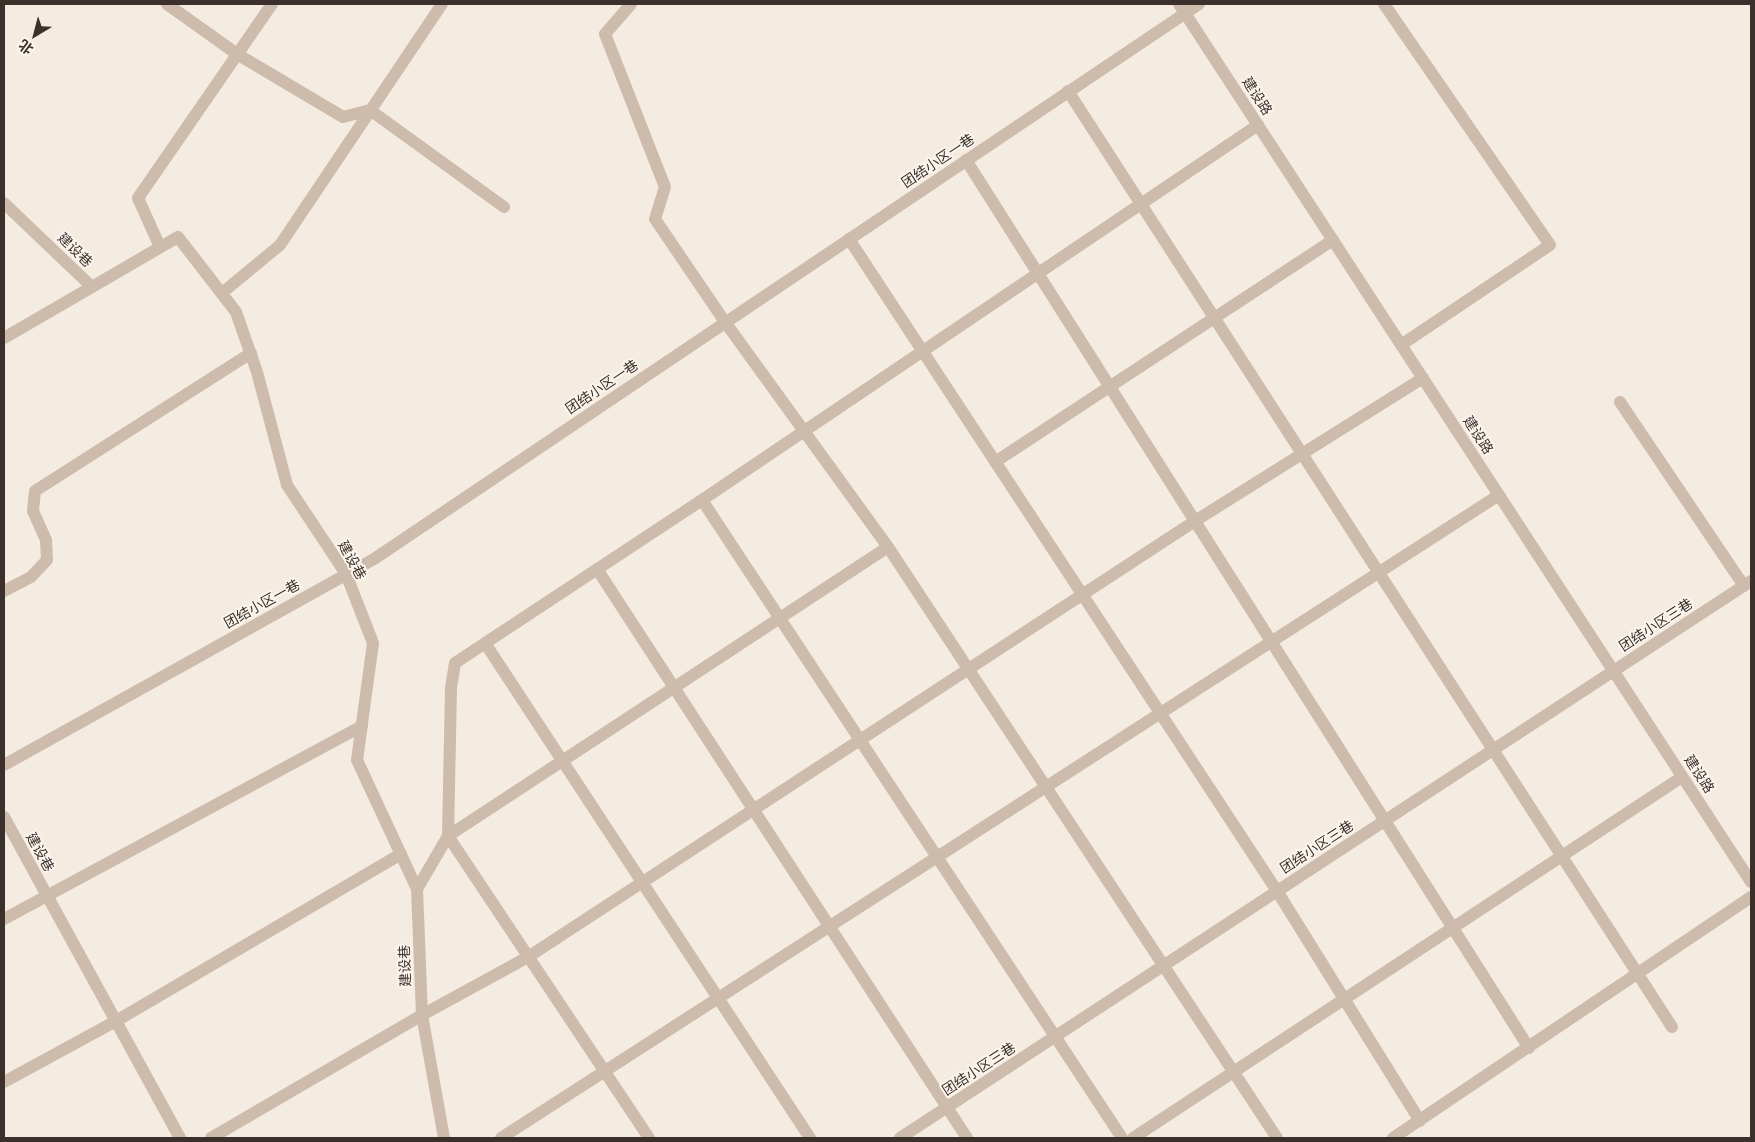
<!DOCTYPE html>
<meta charset="utf-8">
<style>
body{margin:0}
#map{position:relative;width:1755px;height:1142px;overflow:hidden;background:#f4ebe1;font-family:Barlow,"Noto Sans SC",sans-serif}
canvas{display:block}
.frame{position:absolute;inset:0;border:5px solid #3b302b;pointer-events:none}
.north{position:absolute;left:10px;top:10px;width:50px;height:50px;-webkit-text-stroke:4px #fbf5ee;paint-order:stroke;rotate:217deg;font-size:14px;font-weight:700;line-height:20px;text-align:center;color:#3b302b}
.north::after{content:'';display:block;margin:auto;width:18px;height:22px;background:#3b302b;clip-path:polygon(50% 0,100% 100%,50% 72%,0 100%)}
</style>
<div id="map">
<canvas width="1755" height="1142"></canvas>
<div class="frame"></div>
<div class="north">北</div>
</div>
<script>
const ctx = document.querySelector('canvas').getContext('2d');
ctx.lineJoin = 'round';
function trace(path, color, width, dash) { ctx.strokeStyle = color; ctx.lineWidth = width; ctx.lineCap = dash ? 'butt' : 'round'; ctx.setLineDash(dash || []); ctx.stroke(path); }
function write(font, color, halo, rows, align = 'center') {
  ctx.font = font + ' Barlow,"Noto Sans SC",sans-serif'; ctx.lineWidth = 4; ctx.setLineDash([]); ctx.textBaseline = 'middle'; ctx.strokeStyle = halo; ctx.fillStyle = color; for (const [text, x, y, turn = 0] of rows) {
    ctx.save(); ctx.translate(x, y); ctx.rotate((+turn || 0) * Math.PI / 180); ctx.textAlign = isNaN(turn) ? turn : align; if (halo) ctx.strokeText(text, 0, 0); ctx.fillText(text, 0, 0); ctx.restore();
  }
}
trace(new Path2D(`
 M167 4 237 54 343 117 370 110 504 207
 M1384 4 1550 245 1401 345
 M1068 91 1672 1027
 M966 160 1529 1048
 M849 239 1277 891 1420 1121
 M160 247 138 198 272 4
 M222 293 280 245 442 4
 M725 322 888 547 1277 1138
 M1620 402 1744 586
 M995 462 1333 240
 M702 500 1122 1138
 M597 569 967 1138
 M4 591 31 577 47 560 46 540 33 511 35 491 251 353
 M485 643 810 1138
 M451 688 455 663 702 500 1258 125
 M4 919 362 726
 M4 1082 116 1021 401 854
 M211 1138 422 1015 528 957 1195 521 1423 378
 M501 1138 1499 495
 M649 1138 448 836 888 547
 M1133 1138 1682 777
 M1393 1138 1751 897`), '#cdbbac', 12);
trace(new Path2D(`
 M631 4 605 34 665 187 655 219 725 322
 M1179 4 1751 882
 M4 203 92 287
 M4 338 178 237 236 312 257 372 287 485 346 574 373 643 357 760 417 889 422 1015 444 1138
 M4 765 374 559 1199 4
 M4 817 180 1138
 M417 889 448 836 451 688
 M900 1138 1751 581`), '#cdbbac', 12);
write('14px', '#3b302b', '#fbf5ee', [
 ["建设路",1257,96,57],
 ["团结小区一巷",938,161,-34],
 ["建设巷",75,250,44],
 ["团结小区一巷",602,387,-34],
 ["建设路",1478,435,57],
 ["建设巷",352,560,61],
 ["团结小区一巷",262,604,-29],
 ["团结小区三巷",1656,625,-33],
 ["建设路",1699,774,57],
 ["团结小区三巷",1317,847,-33],
 ["建设巷",40,852,61],
 ["建设巷",405,966,-92],
 ["团结小区三巷",979,1069,-33]
]);
</script>
